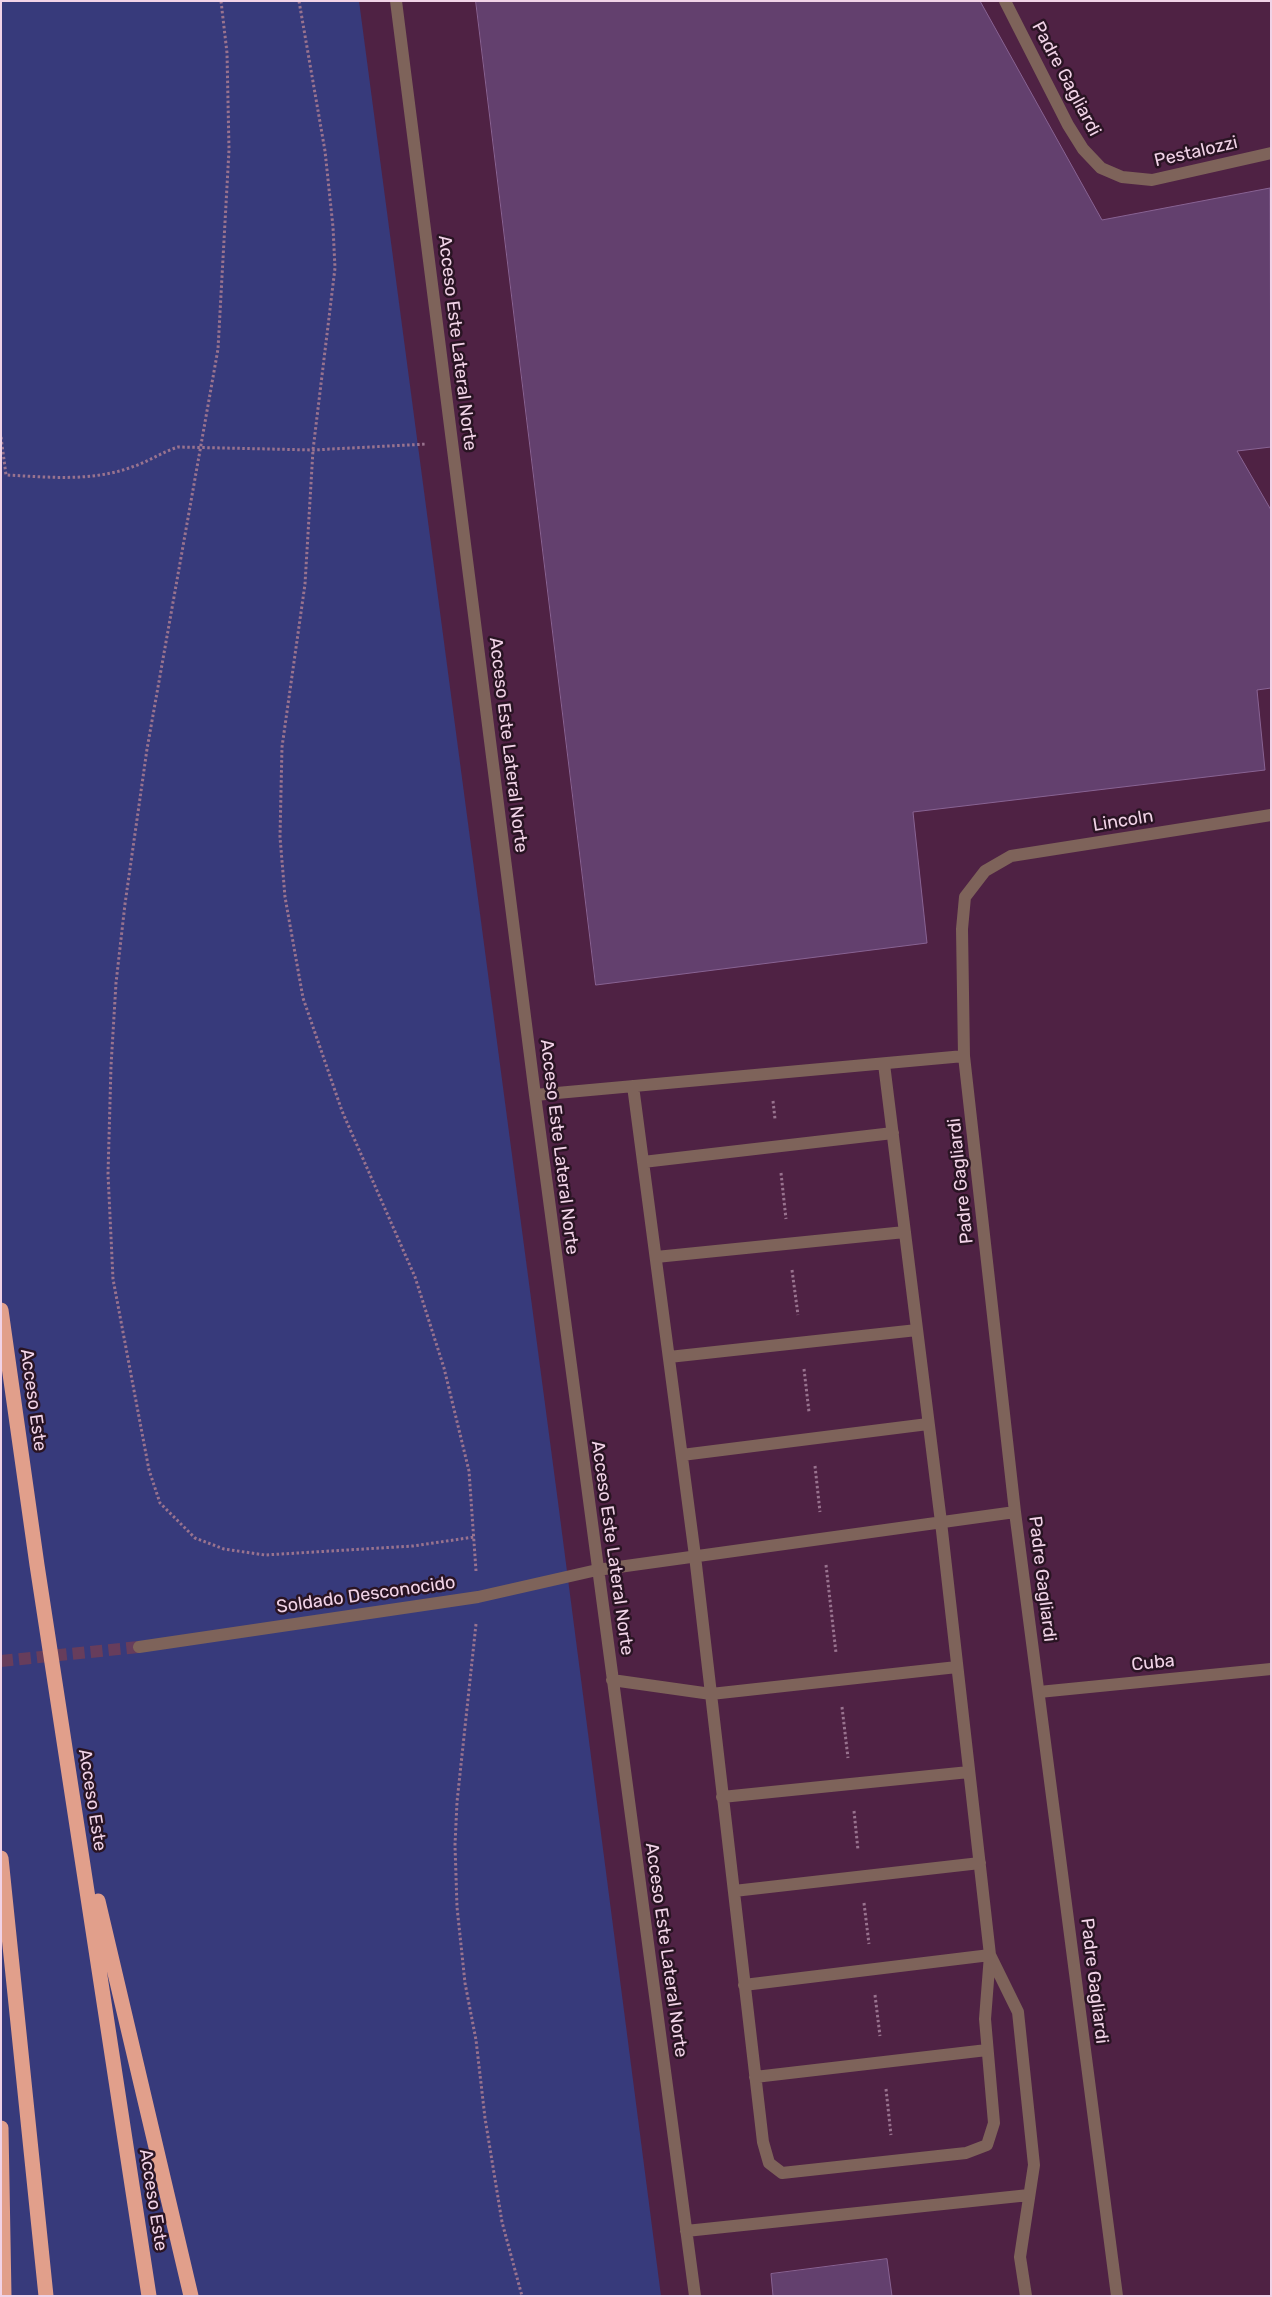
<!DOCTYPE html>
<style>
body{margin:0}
#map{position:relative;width:1272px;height:2297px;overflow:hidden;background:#4f2244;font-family:Rubik,sans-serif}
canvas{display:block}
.frame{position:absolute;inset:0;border:2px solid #f1d3e7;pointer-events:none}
</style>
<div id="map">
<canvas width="1272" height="2297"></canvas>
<div class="frame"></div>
</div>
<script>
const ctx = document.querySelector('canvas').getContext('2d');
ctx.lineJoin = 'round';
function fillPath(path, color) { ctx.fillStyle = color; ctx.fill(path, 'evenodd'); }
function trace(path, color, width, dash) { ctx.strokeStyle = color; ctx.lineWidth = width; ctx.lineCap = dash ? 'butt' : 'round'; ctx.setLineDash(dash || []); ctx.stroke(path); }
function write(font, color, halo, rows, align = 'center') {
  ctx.font = font + ' Rubik,sans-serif'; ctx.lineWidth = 5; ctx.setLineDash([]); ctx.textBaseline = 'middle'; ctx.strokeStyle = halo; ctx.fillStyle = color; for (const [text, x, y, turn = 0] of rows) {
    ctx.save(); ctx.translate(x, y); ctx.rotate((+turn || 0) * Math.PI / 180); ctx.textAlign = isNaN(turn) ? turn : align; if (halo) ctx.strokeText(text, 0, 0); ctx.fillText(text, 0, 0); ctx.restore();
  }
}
fillPath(new Path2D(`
 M1 1H359L558 1502 661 2296H1Z`), '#373a7b');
const building = new Path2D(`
 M476 1H980L1102 220 1270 188 1271 447 1237 451 1271 510V688L1257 690 1265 770 913 812 927 943 596 985Z
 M887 2259 892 2296H773L771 2274Z`);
fillPath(building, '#63406e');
trace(building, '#886393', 1);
trace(new Path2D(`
 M1 1661 139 1647`), '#673d5c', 12, [12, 6]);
trace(new Path2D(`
 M221 1 227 53 229 150 218 349 147 749 125 904 116 983 111 1066 108 1174 113 1279 149 1470 160 1503 195 1538 224 1549 265 1555 413 1546 474 1537
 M299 1 325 151 333 227 335 268 313 450 305 584 282 747 280 837 285 897 303 998 342 1111 415 1277 444 1368 469 1471 476 1571
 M1 437 6 475C49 477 91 482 132 467 148 462 162 452 178 447L313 450 427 444
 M773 1101 775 1119
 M781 1173 786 1219
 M792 1270 798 1315
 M804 1369 809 1412
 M815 1466 820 1512
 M826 1565 836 1653
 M476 1624 457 1802 455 1845 457 1907 465 1983 476 2040 485 2118 502 2222 522 2296
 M842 1707 848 1758
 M854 1811 858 1850
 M864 1903 869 1944
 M875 1995 880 2036
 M886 2089 891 2135`), '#99738f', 3, [2.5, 2.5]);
trace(new Path2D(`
 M396 1 535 1095 695 2296
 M1005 1 1068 125 1083 149 1101 168 1122 177 1152 180 1271 153
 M633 1086 695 1556 763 2142 769 2163 782 2173 966 2153 987 2145 994 2123 985 2019 990 1955 941 1522 884 1064
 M535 1095 964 1056
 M643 1162 893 1133
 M656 1257 905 1232
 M669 1357 917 1330
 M682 1455 928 1424
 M139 1647 478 1597 597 1570 1015 1512
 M612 1680 711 1694 957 1667
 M1039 1692 1271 1669
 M722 1797 969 1772
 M734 1891 980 1863
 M744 1985 990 1955 1018 2012 1034 2165 1020 2257 1026 2296
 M755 2077 987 2050
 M686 2231 1029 2195
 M1117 2296 1015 1512 964 1056 962 929 965 897 985 871 1011 856 1271 815`), '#7e635a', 12);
trace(new Path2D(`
 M1 1310 37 1565 149 2296
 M1 1858 46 2296
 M98 1901 191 2296
 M1 2128 4 2296`), '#e19f8b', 15);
write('18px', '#f1d3e7', '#291423', [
 ["Padre Gagliardi",1066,79,62],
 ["Pestalozzi",1196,152,-13],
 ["Acceso Este Lateral Norte",457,343,83],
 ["Acceso Este Lateral Norte",508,745,83],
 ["Lincoln",1123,821,-9],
 ["Acceso Este Lateral Norte",559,1147,83],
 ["Padre Gagliardi",961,1181,-96],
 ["Acceso Este",33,1400,82],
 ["Acceso Este Lateral Norte",612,1548,82],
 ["Padre Gagliardi",1042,1579,83],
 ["Soldado Desconocido",366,1595,-8],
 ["Cuba",1153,1663,-6],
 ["Acceso Este",92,1800,81],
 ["Acceso Este Lateral Norte",666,1950,82],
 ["Padre Gagliardi",1094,1981,83],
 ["Acceso Este",153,2200,81]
]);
</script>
